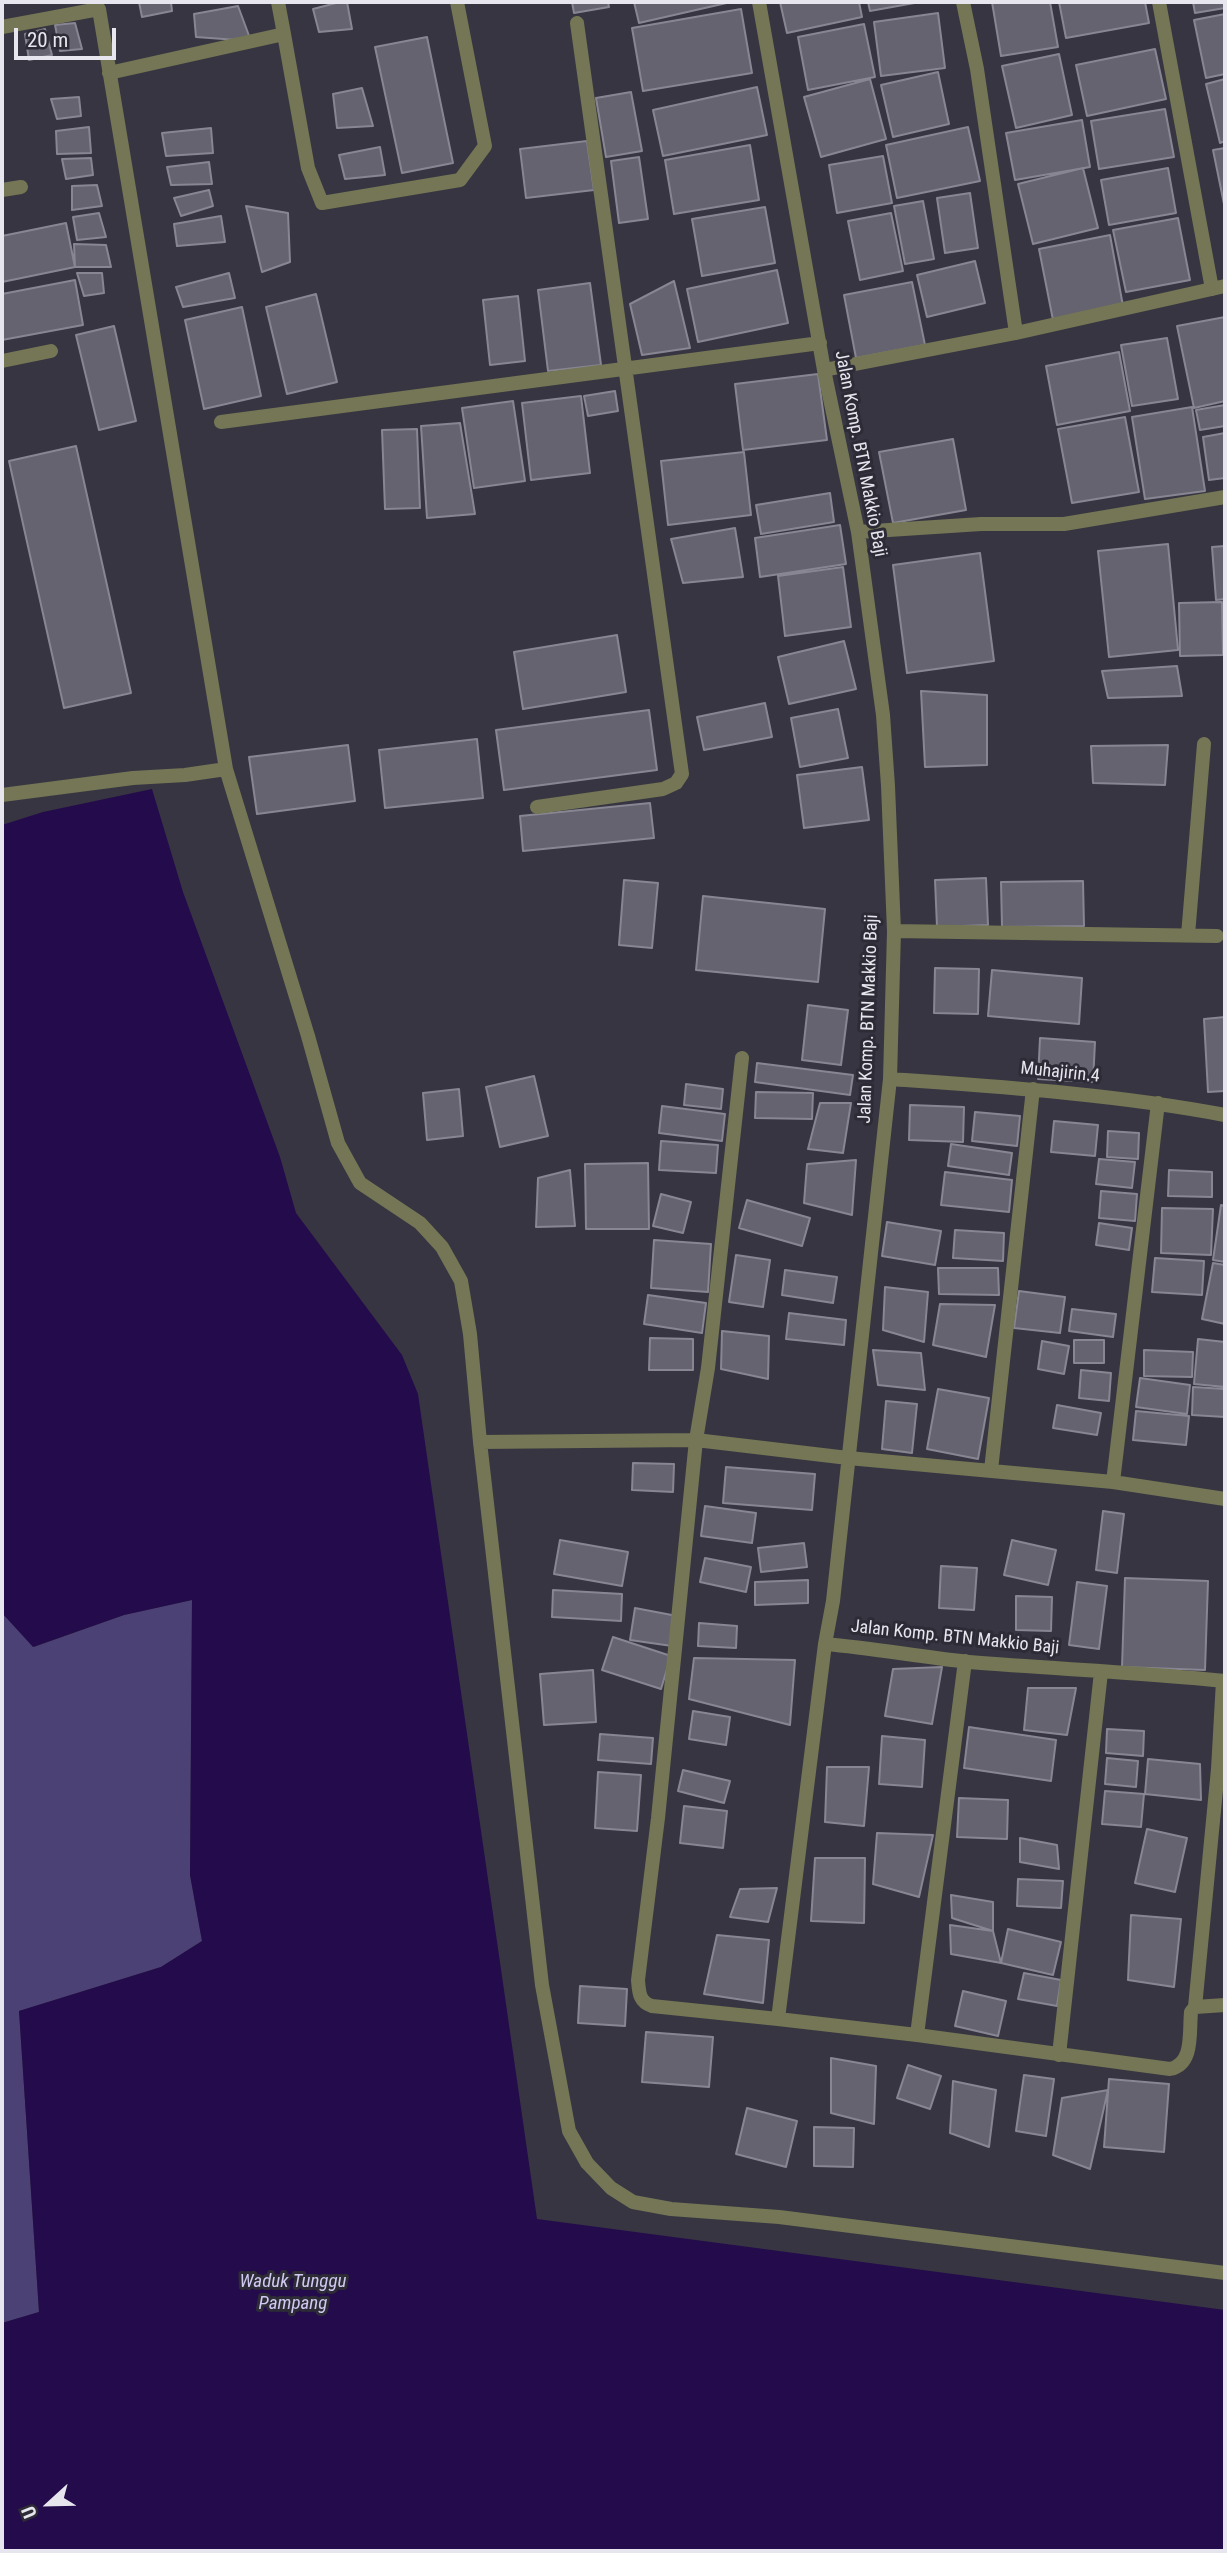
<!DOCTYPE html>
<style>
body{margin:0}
#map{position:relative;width:1227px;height:2553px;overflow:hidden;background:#373541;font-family:"Roboto Condensed",sans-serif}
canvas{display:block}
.frame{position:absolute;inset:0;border:4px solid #e7e6ee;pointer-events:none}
.north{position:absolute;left:14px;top:2469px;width:70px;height:70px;-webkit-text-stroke:5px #2d2b36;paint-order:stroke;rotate:248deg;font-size:19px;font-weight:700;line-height:28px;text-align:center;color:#e7e6ee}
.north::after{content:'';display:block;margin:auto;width:24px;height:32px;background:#e7e6ee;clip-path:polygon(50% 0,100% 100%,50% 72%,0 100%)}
.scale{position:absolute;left:14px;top:28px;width:102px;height:32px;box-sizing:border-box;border:4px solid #e7e6ee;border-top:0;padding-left:9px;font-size:21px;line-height:24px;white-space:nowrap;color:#e7e6ee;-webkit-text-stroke:5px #2d2b36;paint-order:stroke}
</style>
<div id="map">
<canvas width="1227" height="2553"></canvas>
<div class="frame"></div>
<div class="north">U</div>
<div class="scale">20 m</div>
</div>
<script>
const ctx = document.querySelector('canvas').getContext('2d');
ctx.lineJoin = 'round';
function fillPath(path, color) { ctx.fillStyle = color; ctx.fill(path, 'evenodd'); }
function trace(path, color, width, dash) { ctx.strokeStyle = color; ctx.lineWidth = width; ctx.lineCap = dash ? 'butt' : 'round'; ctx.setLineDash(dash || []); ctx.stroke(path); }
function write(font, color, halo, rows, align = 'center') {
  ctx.font = font + ' "Roboto Condensed",sans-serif'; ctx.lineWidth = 6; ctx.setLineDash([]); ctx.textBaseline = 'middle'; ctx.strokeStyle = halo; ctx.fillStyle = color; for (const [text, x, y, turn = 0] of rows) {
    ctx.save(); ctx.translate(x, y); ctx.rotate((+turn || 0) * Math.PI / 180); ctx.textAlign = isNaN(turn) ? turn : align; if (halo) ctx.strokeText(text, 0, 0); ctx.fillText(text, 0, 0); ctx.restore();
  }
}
fillPath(new Path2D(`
 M192 1600 190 1875 202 1941 161 1967 19 2011 39 2312 2 2323V1613L34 1647 124 1615Z`), '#4c4174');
fillPath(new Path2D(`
 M152 789 183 892 280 1157 296 1213 402 1355 418 1394 537 2219 1225 2310V2551H2V2323L39 2312 19 2011 161 1967 202 1941 190 1875 192 1600 124 1615 33 1647 2 1613V825L43 812Z`), '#230b4c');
const building = new Path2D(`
 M139 2H171L172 11 142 17Z
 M340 2H347L352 29 319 32 313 9Z
 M572 2H608L609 7 574 13Z
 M634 2H731L639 23Z
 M780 2H859L862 17 787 33Z
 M868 2H920L870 11Z
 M992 2H1050L1058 47 1001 56Z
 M1059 2H1145L1149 23 1066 38Z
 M1193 2H1225V8L1195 13Z
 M238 6 251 41 196 37 194 14Z
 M741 9 752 73 643 91 632 28Z
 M938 13 945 68 881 76 874 22Z
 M1225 14V74L1206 78 1194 20Z
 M75 23 82 49 60 51 55 25Z
 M864 24 875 77 808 90 798 37Z
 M45 29 52 55 29 60 25 34Z
 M427 37 453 163 402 173 375 47Z
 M1155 49 1166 99 1087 116 1076 65Z
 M1059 54 1072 115 1016 128 1002 66Z
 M938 72 949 124 893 137 881 85Z
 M870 79 886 139 821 157 804 97Z
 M1225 79V141L1220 143 1206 84Z
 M757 87 767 135 663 156 653 110Z
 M362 88 373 126 337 128 333 94Z
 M631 92 642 151 606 157 596 98Z
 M79 97 81 116 57 119 51 99Z
 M1165 109 1174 157 1099 169 1091 121Z
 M1082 120 1090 167 1015 180 1006 133Z
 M89 127 91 153 57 154 56 131Z
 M968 127 980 181 897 198 886 145Z
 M211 128 213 153 166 156 162 133Z
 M587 141 594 190 526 198 520 149Z
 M750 145 759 200 674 214 665 160Z
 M380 147 385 175 345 179 339 155Z
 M1225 148V204H1224L1213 150Z
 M883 156 892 203 837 213 829 165Z
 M639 157 648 219 619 223 611 161Z
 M91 158 93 175 66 179 62 159Z
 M209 162 212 184 171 185 167 167Z
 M1083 168 1098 228 1033 244 1018 184Z
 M1168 168 1176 213 1109 225 1101 180Z
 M97 185 102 206 72 210V186Z
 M209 190 213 206 181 216 174 198Z
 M970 193 978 248 945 253 937 198Z
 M923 201 934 259 905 264 894 206Z
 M246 206 288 213 290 262 262 272Z
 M765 207 775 263 702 276 692 219Z
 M99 213 106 237 77 240 73 217Z
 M891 213 903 271 860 280 848 221Z
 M221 216 225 242 177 246 174 224Z
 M1178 218 1190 280 1126 292 1113 230Z
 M66 223 75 267 2 282V236Z
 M1110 235 1123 306 1053 320 1039 249Z
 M74 244 106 245 111 267H75Z
 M975 261 985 303 927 317 917 275Z
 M777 270 788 323 698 342 687 289Z
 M77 273H102L104 293 84 296Z
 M229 273 235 298 183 307 176 287Z
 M75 280 83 325 2 340V294Z
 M674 281 690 348 642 355 630 304Z
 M912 282 925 345 856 358 844 295Z
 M590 283 601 365 548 371 538 290Z
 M316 294 337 382 287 394 266 307Z
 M518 296 525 361 490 365 483 300Z
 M242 307 261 396 204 409 185 320Z
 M1225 317V401L1194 408 1177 326Z
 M114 326 136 421 99 430 76 335Z
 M1167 338 1178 399 1132 406 1121 345Z
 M1119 352 1130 411 1057 425 1046 366Z
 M818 374 827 440 743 450 735 384Z
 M615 391 618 411 588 416 584 396Z
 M581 396 590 473 531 480 522 403Z
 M513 401 525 481 474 488 462 408Z
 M1225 405V426L1200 430 1196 410Z
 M1192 407 1205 491 1145 499 1132 417Z
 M1125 417 1139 492 1072 503 1058 429Z
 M460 423 475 514 427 518 421 426Z
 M417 429 420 508 385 509 382 430Z
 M1225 433V478L1209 480 1203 437Z
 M953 439 966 510 893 523 879 452Z
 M76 446 131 693 64 708 9 461Z
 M744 452 751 515 668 525 661 461Z
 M830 493 834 522 761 534 756 505Z
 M840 525 846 564 760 577 755 538Z
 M735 528 743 577 683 583 671 539Z
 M1168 544 1178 650 1109 657 1098 551Z
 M1225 546V599L1216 600 1212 547Z
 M980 553 994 661 907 673 893 565Z
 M843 567 851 627 785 636 778 576Z
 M1222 602 1223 655 1180 656 1179 603Z
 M617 635 626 692 523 709 514 652Z
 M844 641 856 689 789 704 778 657Z
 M1177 666 1182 696 1108 698 1102 671Z
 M921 691 987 695V765L925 767Z
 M765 703 772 737 704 750 697 717Z
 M838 709 848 758 800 767 791 718Z
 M649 710 657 770 504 790 496 730Z
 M477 739 483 798 385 808 379 750Z
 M348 745 355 801 257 814 249 757Z
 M1168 745 1165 785 1093 783 1091 746Z
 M862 767 869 820 804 828 797 775Z
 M650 803 654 838 523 851 520 816Z
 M986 878 988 925 937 927 935 880Z
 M624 880 658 883 652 948 619 945Z
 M1083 881 1084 926 1002 927 1001 882Z
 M703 896 825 909 818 982 696 970Z
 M935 968 979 969 978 1014 934 1013Z
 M992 970 1082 978 1079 1024 988 1016Z
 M808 1005 848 1010 841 1065 802 1060Z
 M1225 1017V1091L1208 1092 1204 1019Z
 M1040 1038 1095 1042 1093 1082 1038 1079Z
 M757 1063 853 1075 850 1095 755 1082Z
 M534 1076 548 1136 500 1147 486 1087Z
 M686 1084 723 1089 721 1109 684 1105Z
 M459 1089 463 1136 427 1140 423 1093Z
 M756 1092 813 1093 812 1119 755 1118Z
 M820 1103H851L843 1153 808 1149Z
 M910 1105 964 1107 963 1142 909 1140Z
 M662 1106 725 1114 722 1141 659 1133Z
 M975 1112 1020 1116 1017 1146 972 1141Z
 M1054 1121 1098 1125 1095 1156 1051 1152Z
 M1108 1131 1139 1133 1138 1159 1107 1157Z
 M661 1141 718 1145 716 1173 659 1170Z
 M951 1144 1012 1153 1009 1175 948 1166Z
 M1099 1159 1135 1162 1132 1188 1096 1184Z
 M856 1160 852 1215 804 1203 807 1164Z
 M648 1163 649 1229H586L585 1164Z
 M570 1170 575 1226 536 1227 538 1178Z
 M1169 1170 1212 1172V1197L1168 1196Z
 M945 1172 1012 1180 1009 1212 941 1205Z
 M1101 1191 1137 1194 1135 1221 1099 1218Z
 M661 1194 691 1202 683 1233 653 1226Z
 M747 1200 810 1218 802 1246 739 1228Z
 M1221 1205 1225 1206V1262L1213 1260Z
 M1162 1208 1213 1209 1211 1255 1161 1253Z
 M887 1222 941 1231 935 1265 882 1256Z
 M1099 1223 1132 1228 1129 1250 1096 1245Z
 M955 1230 1004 1233 1003 1261 953 1258Z
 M654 1240 711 1244 708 1292 651 1288Z
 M736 1255 770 1260 763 1307 729 1302Z
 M1155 1258 1204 1261 1202 1295 1152 1292Z
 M1213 1263 1225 1265V1324L1202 1319Z
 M938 1268H998L999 1295 939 1294Z
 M785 1270 837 1277 833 1303 782 1295Z
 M885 1287 928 1292 924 1342 883 1330Z
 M1019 1291 1065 1297 1060 1333 1014 1328Z
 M648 1295 706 1303 702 1333 644 1324Z
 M940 1304 995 1305 986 1357 933 1345Z
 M1072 1309 1116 1314 1113 1337 1069 1331Z
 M789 1313 846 1320 844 1345 786 1339Z
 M722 1331 769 1336 768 1379 721 1369Z
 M650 1338 693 1339V1370H649Z
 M1198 1339 1225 1342V1387L1194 1384Z
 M1074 1340H1104V1363H1074Z
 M1042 1341 1069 1346 1064 1374 1038 1369Z
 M873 1350 921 1353 925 1390 878 1385Z
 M1144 1350 1193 1352 1192 1377 1144 1376Z
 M1081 1370 1111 1373 1109 1401 1079 1398Z
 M1140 1378 1190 1385 1187 1414 1136 1407Z
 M1193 1387 1225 1389V1417L1192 1415Z
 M938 1389 989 1398 978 1459 927 1449Z
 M886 1401 917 1404 912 1453 882 1449Z
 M1057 1405 1101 1413 1097 1435 1053 1428Z
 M1136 1411 1189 1416 1186 1445 1133 1440Z
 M633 1463 674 1464 673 1492 632 1490Z
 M726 1467 815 1474 812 1510 723 1503Z
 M705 1506 756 1513 752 1543 701 1536Z
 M1103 1511 1124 1514 1117 1573 1096 1570Z
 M560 1540 628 1552 622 1586 554 1574Z
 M1012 1540 1056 1550 1048 1585 1004 1575Z
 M804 1543 807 1567 761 1572 758 1548Z
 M705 1558 751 1567 746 1592 700 1582Z
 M941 1566 977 1568 974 1610 939 1608Z
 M1125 1578 1208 1581 1205 1670 1122 1667Z
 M808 1580V1603L755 1605V1582Z
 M1077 1582 1107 1586 1099 1649 1069 1645Z
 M553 1590 622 1594 621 1621 552 1617Z
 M1016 1596 1052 1597 1051 1631 1016 1630Z
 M635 1608 677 1616 672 1646 630 1640Z
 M699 1623 737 1626 736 1648 698 1646Z
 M613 1637 671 1656 661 1689 602 1670Z
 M694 1658 795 1660 790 1725 689 1699Z
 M942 1667 932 1724 885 1716 893 1669Z
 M593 1670 596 1722 544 1725 540 1674Z
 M1028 1688H1076L1067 1735 1024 1730Z
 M693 1711 730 1717 726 1745 689 1739Z
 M969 1727 1056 1740 1051 1781 964 1768Z
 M1107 1729 1144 1731 1143 1756 1106 1753Z
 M600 1734 653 1738 651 1764 598 1760Z
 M882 1736 925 1740 922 1787 879 1784Z
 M1107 1758 1138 1761 1136 1787 1105 1784Z
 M1148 1759 1200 1764 1201 1800 1145 1794Z
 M827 1767H869L864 1826 825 1822Z
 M683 1770 730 1781 724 1803 678 1791Z
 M598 1772 641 1775 637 1831 595 1828Z
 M1105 1791 1144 1794 1141 1827 1102 1824Z
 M959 1798 1008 1800 1007 1839 957 1837Z
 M684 1806 727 1811 723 1848 680 1843Z
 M1147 1829 1187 1838 1175 1892 1135 1883Z
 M877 1833 933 1835 919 1897 873 1884Z
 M1020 1838 1057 1845 1059 1869 1020 1862Z
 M815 1858H865L864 1923 811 1921Z
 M1018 1879 1063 1881 1061 1908 1017 1906Z
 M777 1888 768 1922 730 1917 740 1889Z
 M951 1895 993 1902V1931L952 1918Z
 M1131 1915 1181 1919 1174 1987 1128 1980Z
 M950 1925 993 1931 1001 1963 951 1954Z
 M1008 1929 1061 1942 1053 1975 1001 1963Z
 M717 1935 769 1940 763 2003 704 1994Z
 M1024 1973 1061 1980 1057 2006 1018 1999Z
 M580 1986 627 1989 625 2026 578 2023Z
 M963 1991 1006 2001 998 2036 955 2026Z
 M646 2032 713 2037 709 2087 642 2082Z
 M831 2058 876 2066 874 2124 831 2113Z
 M908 2065 941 2076 930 2109 897 2098Z
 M1024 2075 1054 2079 1046 2136 1016 2131Z
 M1109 2079 1169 2084 1164 2152 1104 2147Z
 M953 2081 996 2090 989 2147 950 2133Z
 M1108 2090 1090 2169 1053 2155 1062 2098Z
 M747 2108 797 2121 786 2167 736 2154Z
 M814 2127 854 2128 853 2167 814 2166Z`);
fillPath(building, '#65636f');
trace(building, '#888693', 2);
trace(new Path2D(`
 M759 2 824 370 858 532 883 715 888 786 894 931 890 1079 833 1601 825 1644C873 1648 920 1657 969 1662 1054 1669 1140 1672 1225 1681
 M963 2 977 69 1016 333
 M1159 2 1212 289
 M2 27 99 9 226 769 308 1036 338 1143 360 1183 420 1223 442 1247 461 1281 470 1334 480 1442 542 1985 569 2131 587 2163 611 2188 633 2202 671 2209 779 2217 1225 2273
 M284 34 308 168 322 203 460 180 485 146 457 2
 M109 73 284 34 278 2
 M2 190 21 187
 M2 361 51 351
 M824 370 1016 333 1225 286
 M221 422 820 343
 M858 532 981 524H1064L1225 497
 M2 795 133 778 185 775 226 769
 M537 807 663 789 676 783 682 774 577 23
 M894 931 1217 936
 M1188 935 1204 744
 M742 1058 708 1368 696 1440 658 1818 638 1980C639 1992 639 2002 652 2006L778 2019
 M890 1079C1002 1087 1114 1094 1225 1115
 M480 1442 696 1440 848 1458 1113 1482 1225 1499
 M991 1470 1033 1089
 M1113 1482 1158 1103
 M825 1644 778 2019 917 2035 1170 2069C1194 2064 1189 2033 1191 2012L1195 2007 1225 2005
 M1195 2007 1218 1769 1223 1681
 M917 2035 965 1661
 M1059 2055 1101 1672`), '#747655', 14);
write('18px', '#e7e6ee', '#2d2b36', [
 ["Jalan Komp. BTN Makkio Baji",860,454,79],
 ["Jalan Komp. BTN Makkio Baji",869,1019,-88],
 ["Muhajirin.4",1060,1073,6],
 ["Jalan Komp. BTN Makkio Baji",955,1638,6]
]);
write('italic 19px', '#d0caf2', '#2d2b36', [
 ["Waduk Tunggu",293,2282],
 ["Pampang",293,2304]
]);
</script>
